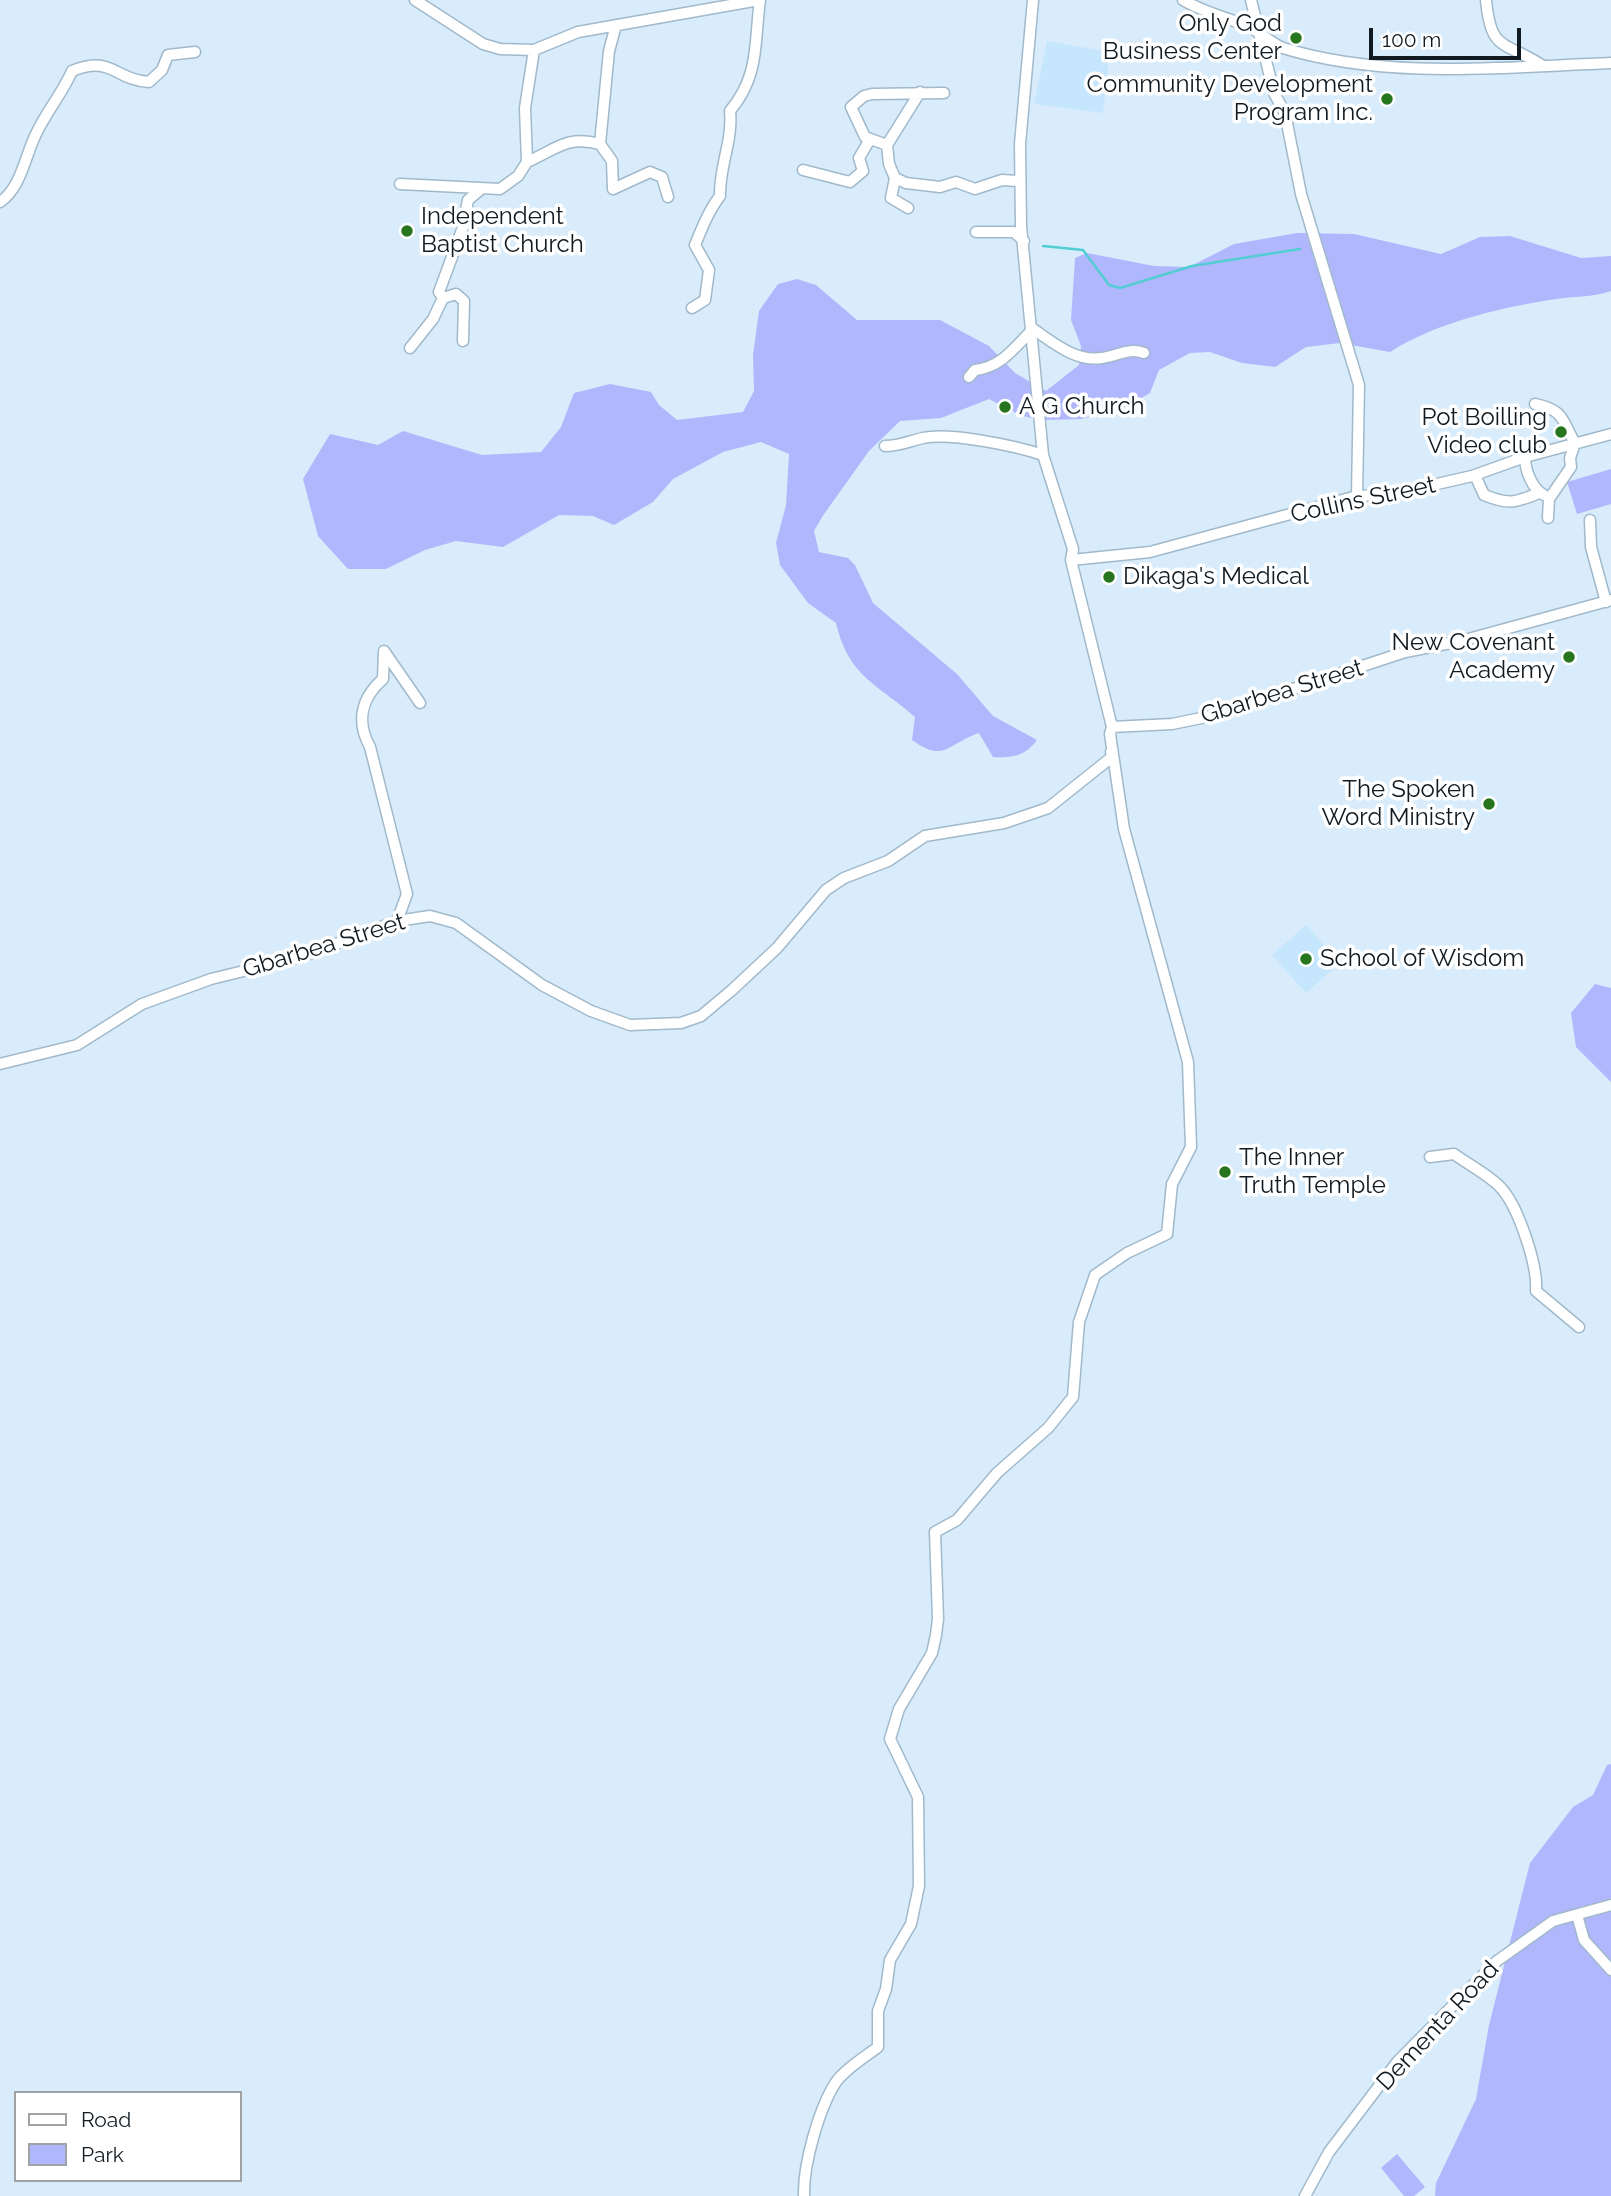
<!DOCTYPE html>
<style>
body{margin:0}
#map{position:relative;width:1611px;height:2196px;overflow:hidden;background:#d8ecfb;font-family:Raleway,sans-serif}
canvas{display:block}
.legend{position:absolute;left:14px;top:2091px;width:228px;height:91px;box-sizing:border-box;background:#fff;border:2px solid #a0a3a6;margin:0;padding:9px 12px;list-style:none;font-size:21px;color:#111a20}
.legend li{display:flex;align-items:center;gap:14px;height:35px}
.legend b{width:35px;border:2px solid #a0a3a6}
.scale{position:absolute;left:1369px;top:28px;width:152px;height:32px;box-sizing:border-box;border:4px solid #111a20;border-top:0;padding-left:9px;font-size:21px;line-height:24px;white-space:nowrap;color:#111a20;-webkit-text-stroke:5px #fff;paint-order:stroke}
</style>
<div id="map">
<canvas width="1611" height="2196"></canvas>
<ul class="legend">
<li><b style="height:9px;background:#fff"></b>Road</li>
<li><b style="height:19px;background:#b1b7fc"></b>Park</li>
</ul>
<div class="scale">100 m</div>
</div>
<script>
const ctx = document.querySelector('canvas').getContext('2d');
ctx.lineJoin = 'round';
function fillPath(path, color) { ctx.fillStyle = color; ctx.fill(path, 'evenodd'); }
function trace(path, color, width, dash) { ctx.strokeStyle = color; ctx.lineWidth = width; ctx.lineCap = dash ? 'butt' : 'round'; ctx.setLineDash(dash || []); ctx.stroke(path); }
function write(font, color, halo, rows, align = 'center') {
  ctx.font = font + ' Raleway,sans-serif'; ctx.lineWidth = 7; ctx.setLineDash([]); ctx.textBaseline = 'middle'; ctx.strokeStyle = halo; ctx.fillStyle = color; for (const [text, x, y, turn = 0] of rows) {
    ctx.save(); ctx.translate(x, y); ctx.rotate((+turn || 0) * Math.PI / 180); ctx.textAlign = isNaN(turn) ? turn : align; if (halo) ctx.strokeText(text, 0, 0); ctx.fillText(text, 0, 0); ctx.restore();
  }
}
fillPath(new Path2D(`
 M1047 41 1110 52 1103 113 1034 104Z
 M1306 925 1340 963 1306 993 1272 955Z`), '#c6e6fe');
fillPath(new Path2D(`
 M1297 233 1354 234 1441 254 1480 237 1510 236 1581 258 1611 256V291C1594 297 1581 296 1564 298 1506 306 1439 321 1390 352L1340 343 1306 347 1275 367 1242 363 1210 352 1190 353 1159 370 1150 393 1130 405 1082 419 1044 420 1022 416 989 399 941 418 900 421 869 451 822 517 814 531 819 552 848 558 855 565 873 603 957 674 993 716 1037 740C1025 756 1013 758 993 757L979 733C948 743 945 764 912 740L915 717C878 684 849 678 836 623L808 603 780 565 776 543 786 505 789 454 761 442 723 452 673 479 653 502 614 525 593 516 559 515 503 547 456 541 425 550 386 569H348L318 536 303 479 330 434 378 445 403 431 482 455 541 452 561 427 574 393 610 384 651 392 659 405 677 420 743 412 754 391 753 355 759 311 778 284 797 279 816 285 857 320H940L989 346 1015 373 1046 391 1079 365 1081 346 1071 320 1075 258 1087 253 1154 266 1189 267 1234 244Z
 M1611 469V504L1577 514 1567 482Z
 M1595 984 1611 988V1082L1576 1047 1571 1013Z
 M1611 1764V2196H1435L1436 2183 1476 2099 1489 2025 1530 1863 1573 1807 1593 1795 1607 1765Z
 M1397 2154 1425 2187 1414 2196H1404L1381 2168Z`), '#b1b7fc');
trace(new Path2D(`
 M1043 246 1083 250 1109 285 1120 288 1192 266 1300 249`), '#53cdd4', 2.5);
const street = new Path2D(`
 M415 0 483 44 500 49 534 50 578 32 759 0
 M1183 0C1203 12 1225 17 1247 26 1260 31 1270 43 1283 48 1387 80 1504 67 1611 63
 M1251 0 1274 93 1285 113 1301 194 1359 385 1357 496
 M1486 0C1491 53 1504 40 1543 66
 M944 93 872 94 864 96 851 107 865 137 887 145 889 164 895 178 906 183 940 187 956 182 975 189 1002 180 1018 181
 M600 144 609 51 616 25
 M887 145 920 92
 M527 162C557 149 566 135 600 144L612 161 613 189 650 172 662 177 668 197
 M803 170 850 182 863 171 859 158 869 141
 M895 178 891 198 908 208
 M400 184 500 189 518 176 527 162 525 108 534 50
 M0 202C21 188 25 156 36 134 46 112 62 94 72 71 112 55 113 79 149 82L162 70 168 55 195 52
 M976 232H1014L1024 241
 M443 298 456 294 464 301 463 341
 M692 308 705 300 709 270 695 245C702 228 709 210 720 196 719 167 733 141 730 111 760 75 754 43 760 0
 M410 348 433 319 443 298 439 292 463 227 468 200 480 190
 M969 377 975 370C1002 367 1015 347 1033 329 1054 343 1075 362 1102 358 1118 356 1129 347 1144 353
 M1535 404C1565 410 1562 421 1575 443L1570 458 1571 467 1549 499 1548 518
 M885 446C900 446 909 441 923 438 950 432 1016 446 1043 455
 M1525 457C1525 470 1532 489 1544 495
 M1475 475 1484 495C1509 505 1514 503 1539 493
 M1590 520 1591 547 1606 602
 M1071 560 1150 552 1357 496 1393 494 1472 476 1525 457 1611 434
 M1112 727 1172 724 1211 716 1405 652 1461 641 1611 600
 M397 921 407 894 370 747C356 722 361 698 383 679L384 651 420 703
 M0 1064 77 1045 142 1004 211 979 301 957 397 921 430 916 456 923 542 985 591 1011 630 1025 681 1023 701 1016 732 990 777 948 826 890 844 878 888 861 925 836 1004 823 1048 808 1112 757 1111 752
 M1430 1157 1454 1154C1469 1165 1491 1176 1502 1189 1519 1209 1538 1266 1536 1291L1579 1327
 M1577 1915 1584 1940 1611 1970
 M804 2196C803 2165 819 2108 836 2082 845 2069 865 2057 878 2047V2011L886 1989 890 1960 911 1924 919 1886 918 1797 890 1739 899 1709 932 1653 936 1635 938 1619 935 1532 957 1520 997 1473 1048 1428 1073 1397 1079 1322 1095 1275 1127 1253 1167 1234 1172 1184 1191 1147 1188 1062 1124 829 1110 734 1112 727 1071 560 1073 549 1043 455 1021 226 1020 144 1033 0
 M1305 2196 1329 2152 1398 2061 1497 1961 1553 1921 1611 1905`);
trace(street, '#a0b9cb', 13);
trace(street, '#fff', 10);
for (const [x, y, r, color] of [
 [1296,38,7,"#27761e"],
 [1387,99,7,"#27761e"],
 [407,231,7,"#27761e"],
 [1005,407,7,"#27761e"],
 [1561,432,7,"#27761e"],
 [1109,577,7,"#27761e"],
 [1569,657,7,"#27761e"],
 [1489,804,7,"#27761e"],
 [1306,959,7,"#27761e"],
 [1225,1172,7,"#27761e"]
]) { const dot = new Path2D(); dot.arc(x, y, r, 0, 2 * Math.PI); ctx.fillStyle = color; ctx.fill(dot); trace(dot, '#fff', 2.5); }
write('24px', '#111a20', '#fff', [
 ["Only God",1282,24],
 ["Business Center",1282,52],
 ["Community Development",1373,85],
 ["Program Inc.",1373,113],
 ["Independent",421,217,"left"],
 ["Baptist Church",421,245,"left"],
 ["A G Church",1019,407,"left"],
 ["Pot Boilling",1547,418],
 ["Video club",1547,446],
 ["Dikaga's Medical",1123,577,"left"],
 ["New Covenant",1555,643],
 ["Academy",1555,671],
 ["The Spoken",1475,790],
 ["Word Ministry",1475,818],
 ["School of Wisdom",1320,959,"left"],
 ["The Inner",1239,1158,"left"],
 ["Truth Temple",1239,1186,"left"]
], 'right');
write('24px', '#111a20', '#fff', [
 ["Collins Street",1363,500,-12],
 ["Gbarbea Street",1282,692,-17],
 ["Gbarbea Street",324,946,-17],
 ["Dementa Road",1438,2026,-47]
]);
</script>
